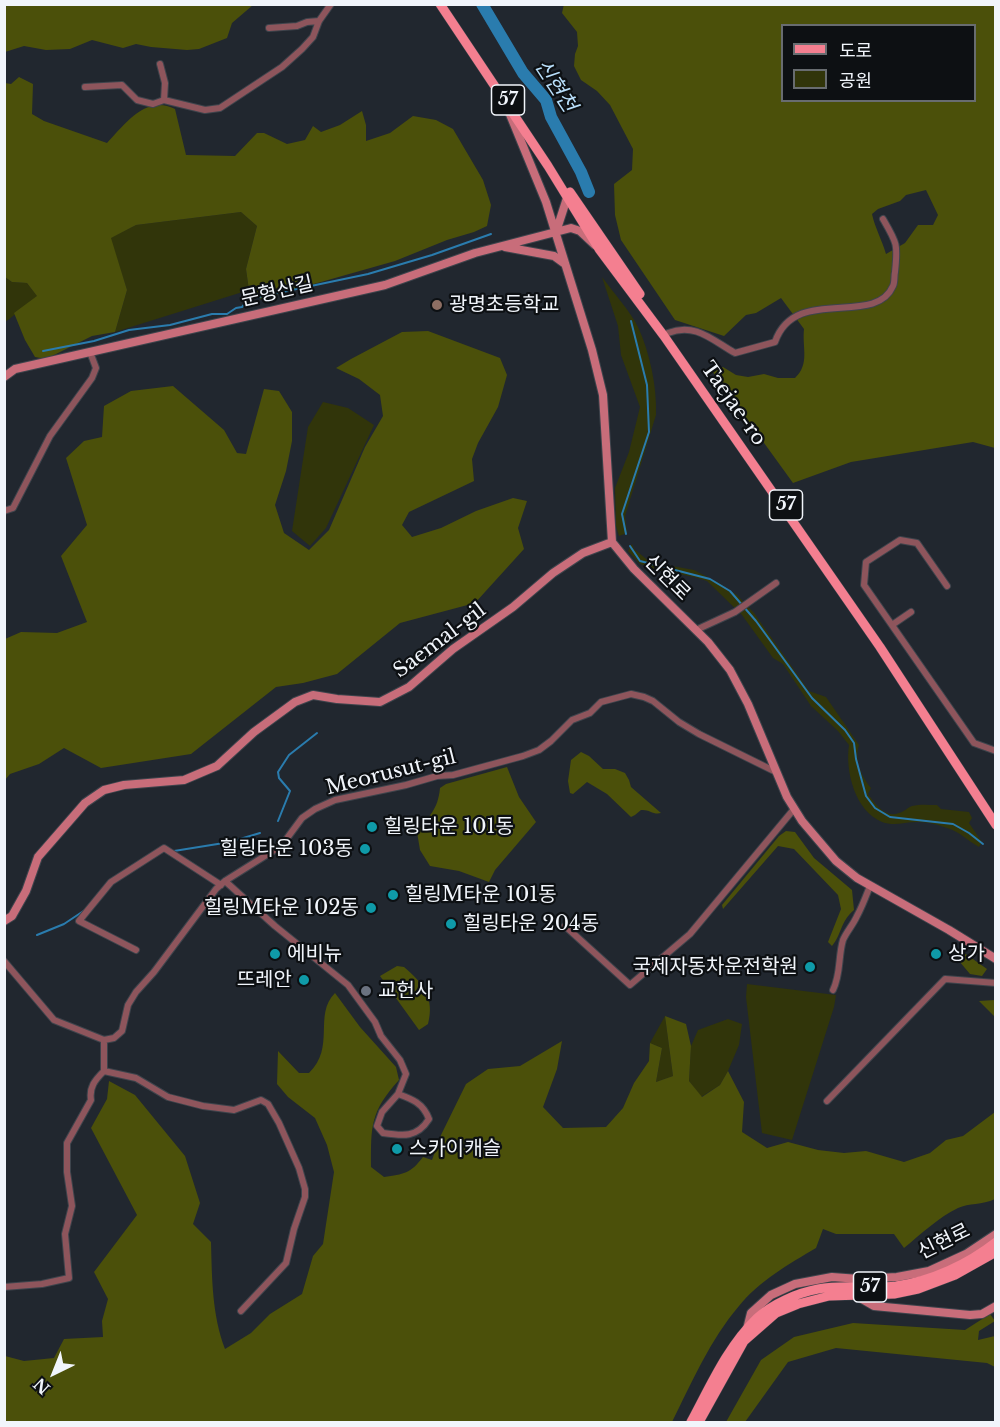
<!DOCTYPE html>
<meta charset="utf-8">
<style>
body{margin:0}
#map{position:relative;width:1000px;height:1427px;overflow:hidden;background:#21272f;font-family:"Libre Baskerville","Noto Sans KR",serif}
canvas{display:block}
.frame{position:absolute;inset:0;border:6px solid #f1f5fb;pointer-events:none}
.legend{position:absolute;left:781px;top:24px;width:195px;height:78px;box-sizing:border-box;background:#0d1013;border:2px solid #686c70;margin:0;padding:8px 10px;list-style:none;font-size:18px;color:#f1f5fb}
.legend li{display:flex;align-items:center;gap:12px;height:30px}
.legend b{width:30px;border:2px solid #686c70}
.north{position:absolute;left:24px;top:1343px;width:60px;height:60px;-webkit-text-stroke:4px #0d1013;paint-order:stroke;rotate:223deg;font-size:16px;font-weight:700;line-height:24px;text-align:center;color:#f1f5fb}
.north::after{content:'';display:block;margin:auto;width:21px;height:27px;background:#f1f5fb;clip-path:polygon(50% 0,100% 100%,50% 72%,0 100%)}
</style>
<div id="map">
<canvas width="1000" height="1427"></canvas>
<div class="frame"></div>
<ul class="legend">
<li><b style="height:8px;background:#f47f90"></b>도로</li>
<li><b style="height:16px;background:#31350a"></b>공원</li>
</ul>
<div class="north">N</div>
</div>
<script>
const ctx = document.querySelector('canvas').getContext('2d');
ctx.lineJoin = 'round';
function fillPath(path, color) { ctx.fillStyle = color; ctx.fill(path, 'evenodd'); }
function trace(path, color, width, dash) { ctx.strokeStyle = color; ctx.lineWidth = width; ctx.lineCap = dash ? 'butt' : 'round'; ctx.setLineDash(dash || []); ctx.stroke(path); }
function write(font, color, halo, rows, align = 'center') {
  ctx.font = font + ' "Libre Baskerville","Noto Sans KR",serif'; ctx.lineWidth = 4.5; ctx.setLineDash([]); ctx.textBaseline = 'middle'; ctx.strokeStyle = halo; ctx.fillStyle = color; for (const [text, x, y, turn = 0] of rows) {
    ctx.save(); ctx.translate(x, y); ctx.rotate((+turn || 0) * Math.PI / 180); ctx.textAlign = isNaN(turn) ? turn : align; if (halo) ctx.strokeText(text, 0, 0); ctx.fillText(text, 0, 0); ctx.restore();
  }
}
fillPath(new Path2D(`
 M241 212 257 226 246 269 249 290 115 332 127 290 110 238 136 225Z
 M5 277 12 282 27 283 38 297C25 305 17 314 5 322Z
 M602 277C613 292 630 311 638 327 650 353 657 387 656 415L625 516 627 533 619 536 616 526 615 488 629 452 640 407 621 355 618 326Z
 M323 402 348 408 374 425 326 528 310 546 292 531 308 427Z
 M632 544 634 549 650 562 694 570 719 583 737 595 754 613 809 691 826 697 859 745C854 760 861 776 871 788L868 794C875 804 886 819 899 813 904 812 907 808 912 806 920 804 929 805 937 805L941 809 969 812 972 818 969 823 982 842 979 847C968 841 959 831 947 828 939 825 928 822 919 822 906 821 896 827 882 822 855 811 845 771 849 745L838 731 811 706 783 664 773 658 742 615 707 581 694 577 658 570 640 564 628 551Z
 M747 984 836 995 834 1007 792 1140 762 1133 746 997Z
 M665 1016 673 1076 656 1082 662 1048 650 1043Z
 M728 1019 742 1024 739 1045 728 1071 720 1085 701 1097 689 1081 691 1046 698 1030Z`), '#31350a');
fillPath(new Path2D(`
 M5 4H253V5L232 23 227 38 199 49 187 50 151 47 136 44 123 48 92 40 70 49 46 50 24 46 5 52Z
 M564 4 995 5V448L973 442 851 462 793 483 712 371 723 367 736 375 748 377 764 374 778 378H795C810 364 802 348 804 329L781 298 756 313 746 315 724 336 675 320 621 240 615 215 614 184 632 170 633 149 610 105 597 91 581 80 574 66 575 54 578 46 577 32 562 13ZM782 26H974V100H782ZM926 190 938 215 933 225H918L905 243 886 254C882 240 875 228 872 214L878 209 900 201 906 195Z
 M19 77 33 84 32 114 44 121 107 143C125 124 146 94 175 109L186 155 235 156 257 133H264L287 144 305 140 313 126 321 132 340 125 362 111 366 125V141L390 133 413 116 436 120 453 129 483 180 491 205 487 226 474 232 447 240 395 261 261 299 249 290 246 269 257 226 241 212 136 225 111 238 127 290 115 332 92 336 46 359 35 357 25 340 14 313 37 296 27 283 12 282 5 277V83L11 84Z
 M428 331 500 358 507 375 498 407 478 443 472 459 474 481 409 512 402 525 412 537 441 528 476 511 513 498 527 501 518 528 524 549 475 603 400 623 337 674 303 683 276 687 191 754 101 768 64 748 39 764 10 774 5 780V639L21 632 57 633 87 622 61 556 87 525 66 458 84 441 102 437 104 406 131 391 173 386 224 430 237 453 246 454 264 389 279 391 292 412V441L286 471 275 505 284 533 309 550 329 530 365 447 383 416 380 395 359 379 336 368 351 359 402 332Z
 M581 752 589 756 603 769H615L625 773 629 780 631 787 661 813C653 815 649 809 641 810L635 815 631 817 607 794 587 782 573 794 570 793 568 781 571 760Z
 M507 767 519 797 536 822 495 870 489 882 459 871 430 866 420 850 417 832C429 816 438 810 440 788L446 784Z
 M786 831 795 832 814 858 852 890 854 910C840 922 842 934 832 946L828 942 841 909 838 895 794 849 778 846 723 909 722 905 779 836Z
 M960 950 987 969 982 976 970 974 959 961Z
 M397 966 404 967C423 983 435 998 428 1024L419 1030 380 976Z
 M335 993 360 1027 396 1067 399 1080C370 1112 371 1126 371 1167L384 1177C404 1174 410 1174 423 1157L432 1160 441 1135 466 1084 488 1069 520 1066 562 1041 557 1069 543 1107 563 1128 606 1127 623 1108 634 1083 649 1061 650 1043 662 1048 656 1082 673 1076 665 1016 686 1024 691 1046 689 1081 702 1097 720 1085 728 1071 744 1102 742 1132 767 1148 788 1142 818 1150 844 1153 866 1151 904 1162 930 1153 946 1140 963 1136 995 1112V1199C982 1205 969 1203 958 1208 939 1217 921 1234 904 1248L894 1234H836L823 1229 816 1248C789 1264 759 1281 739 1306 710 1340 692 1382 672 1422H5V1356L24 1361 54 1358 64 1339 103 1337 102 1321 108 1299 94 1272 137 1215 91 1128 107 1099 109 1081 135 1095 185 1156 200 1203 193 1224 211 1242C212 1278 212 1315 225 1349L251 1333 270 1314 302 1294 313 1256 323 1244 334 1172 327 1145 315 1118 288 1097 277 1084 278 1051 299 1073H309C336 1047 313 1015 335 993Z
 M995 1000H996L995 1017 979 1001Z
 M990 1314 995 1321 979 1331 978 1340 995 1336V1367L987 1363 836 1348 788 1362 745 1422H726L761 1360 794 1337 853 1323 965 1330Z`), '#4b500a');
trace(new Path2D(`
 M43 351 94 341 129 330 170 325 212 314H227L236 308 242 307 249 299 368 274 432 255 491 234
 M626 534 622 514 649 432 647 385 631 321
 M630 546 640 561 710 579 730 591 756 621 812 698 845 730 854 743 856 759 866 796 875 808 890 817 953 824 969 833 983 844
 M278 821 290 791 279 778 278 772 289 755 317 733
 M174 851 230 842 260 833
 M37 935 64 924 85 910`), '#2a7cae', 2);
trace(new Path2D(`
 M482 4 523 73 546 100 551 117 581 172 589 192`), '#2a7cae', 12);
const street = new Path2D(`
 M269 28 297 26 307 22 319 21
 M160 64 165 83 164 100
 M85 87 122 85 137 100 153 104 164 100 205 110 220 108 282 67 302 49 313 37 319 21 331 4
 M668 333C695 322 712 340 735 353L775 342C795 284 875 328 893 286 895 282 894 276 895 272 898 244 897 243 883 219
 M4 511 13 508 50 436 92 378 96 368 90 352
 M947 586 917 543 900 540 866 562 864 585 974 743 996 751
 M892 625 911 612
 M696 630 735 612 776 583
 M225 881 275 926 348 985 375 1022 381 1036 400 1060 406 1074 398 1094 382 1112 377 1126 383 1133C403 1136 417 1138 429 1119 423 1103 412 1099 398 1094
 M565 926 630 985 690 934 794 809
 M136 950 79 921 111 882 164 848 221 885
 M4 961 54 1020 104 1040 114 1038 122 1031 128 1005 136 992 154 972 216 889 225 881 276 849 285 841 302 818 315 809 335 800 406 785 437 776 453 775 523 756 539 750 551 741 572 720 590 713 601 702 631 694 644 697 653 701 679 722 699 734 776 772
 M833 990C841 974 838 957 843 940 847 931 853 925 857 916 862 907 866 896 870 886
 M104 1040V1071L136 1078 168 1097 203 1106 234 1110 261 1100 268 1104 279 1123 299 1168 305 1189V1197L294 1229 286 1263 241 1311
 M827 1101 945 979 996 983
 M4 1287 42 1284 69 1278 65 1234 72 1206 67 1172V1143L91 1100C89 1087 95 1080 104 1071`);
const secondary = new Path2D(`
 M509 112 546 202 592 350 603 395 612 542 634 569 708 642 730 670 748 704 787 797 802 821 836 861 857 878 949 930 996 959
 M556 232 567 198 571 195
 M505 247 554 256 565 264
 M4 377 15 369 385 285 475 253 571 228 580 231 595 245
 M4 921 12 916 26 891 38 857 85 803 104 790 124 785 184 780 217 766 254 732 295 702 313 695 337 699 380 702 409 687 453 649 513 607 553 573 583 553 612 542
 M855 1295 874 1306 970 1315 982 1314 996 1306
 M747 1329 751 1313 771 1295 795 1284 832 1277 859 1279 897 1277 929 1271 966 1254 996 1234`);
const primary = new Path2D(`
 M440 4 548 166 599 249 664 336 880 647 996 825
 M570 192 640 294
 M691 1422C710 1387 727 1347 757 1318 772 1304 797 1293 818 1289 843 1284 870 1289 896 1286 932 1281 968 1264 996 1242
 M699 1422 744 1341 776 1313 798 1304 829 1296 894 1294 918 1289 955 1275 996 1252`);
trace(street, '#3e444c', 8);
trace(secondary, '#3e444c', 10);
trace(primary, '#3e444c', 10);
trace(street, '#8e555c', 6);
trace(secondary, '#c86d7a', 8);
trace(primary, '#f47f90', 9);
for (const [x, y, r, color] of [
 [437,305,6,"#8d6e63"],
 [372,827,6,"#0f9aa8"],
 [365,849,6,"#0f9aa8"],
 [393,895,6,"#0f9aa8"],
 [371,908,6,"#0f9aa8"],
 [451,924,6,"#0f9aa8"],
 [275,954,6,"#0f9aa8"],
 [936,954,6,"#0f9aa8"],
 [810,967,6,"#0f9aa8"],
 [304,980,6,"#0f9aa8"],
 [366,991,6,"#6b7280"],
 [397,1149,6,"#0f9aa8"]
]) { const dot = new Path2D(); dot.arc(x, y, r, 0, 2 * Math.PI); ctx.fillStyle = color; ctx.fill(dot); trace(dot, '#0d1013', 2); }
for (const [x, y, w] of [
 [508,100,33],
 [786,505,33],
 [870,1287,33]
]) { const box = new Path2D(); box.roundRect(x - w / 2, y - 15, w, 30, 4.5); ctx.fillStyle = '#0d1013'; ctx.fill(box); trace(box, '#f1f5fb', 1.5); }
write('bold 18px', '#f1f5fb', null, [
 ["57",508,100],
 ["57",786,505],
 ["57",870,1287]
]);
write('20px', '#f1f5fb', '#0d1013', [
 ["문형산길",277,292,-13],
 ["Taejae-ro",733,404,55],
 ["신현로",667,578,45],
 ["Saemal-gil",440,641,-37],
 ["Meorusut-gil",391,773,-14],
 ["신현로",944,1242,-26]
]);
write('20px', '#f1f5fb', '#0d1013', [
 ["광명초등학교",449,305],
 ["힐링타운 101동",384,827],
 ["힐링타운 103동",353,849,"right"],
 ["힐링M타운 101동",405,895],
 ["힐링M타운 102동",359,908,"right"],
 ["힐링타운 204동",463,924],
 ["에비뉴",287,954],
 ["상가",948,954],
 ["국제자동차운전학원",798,967,"right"],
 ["뜨레안",292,980,"right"],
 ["교헌사",378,991],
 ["스카이캐슬",409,1149]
], 'left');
write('italic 21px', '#b9dffb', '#0d1013', [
 ["신현천",555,86,57]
]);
</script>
